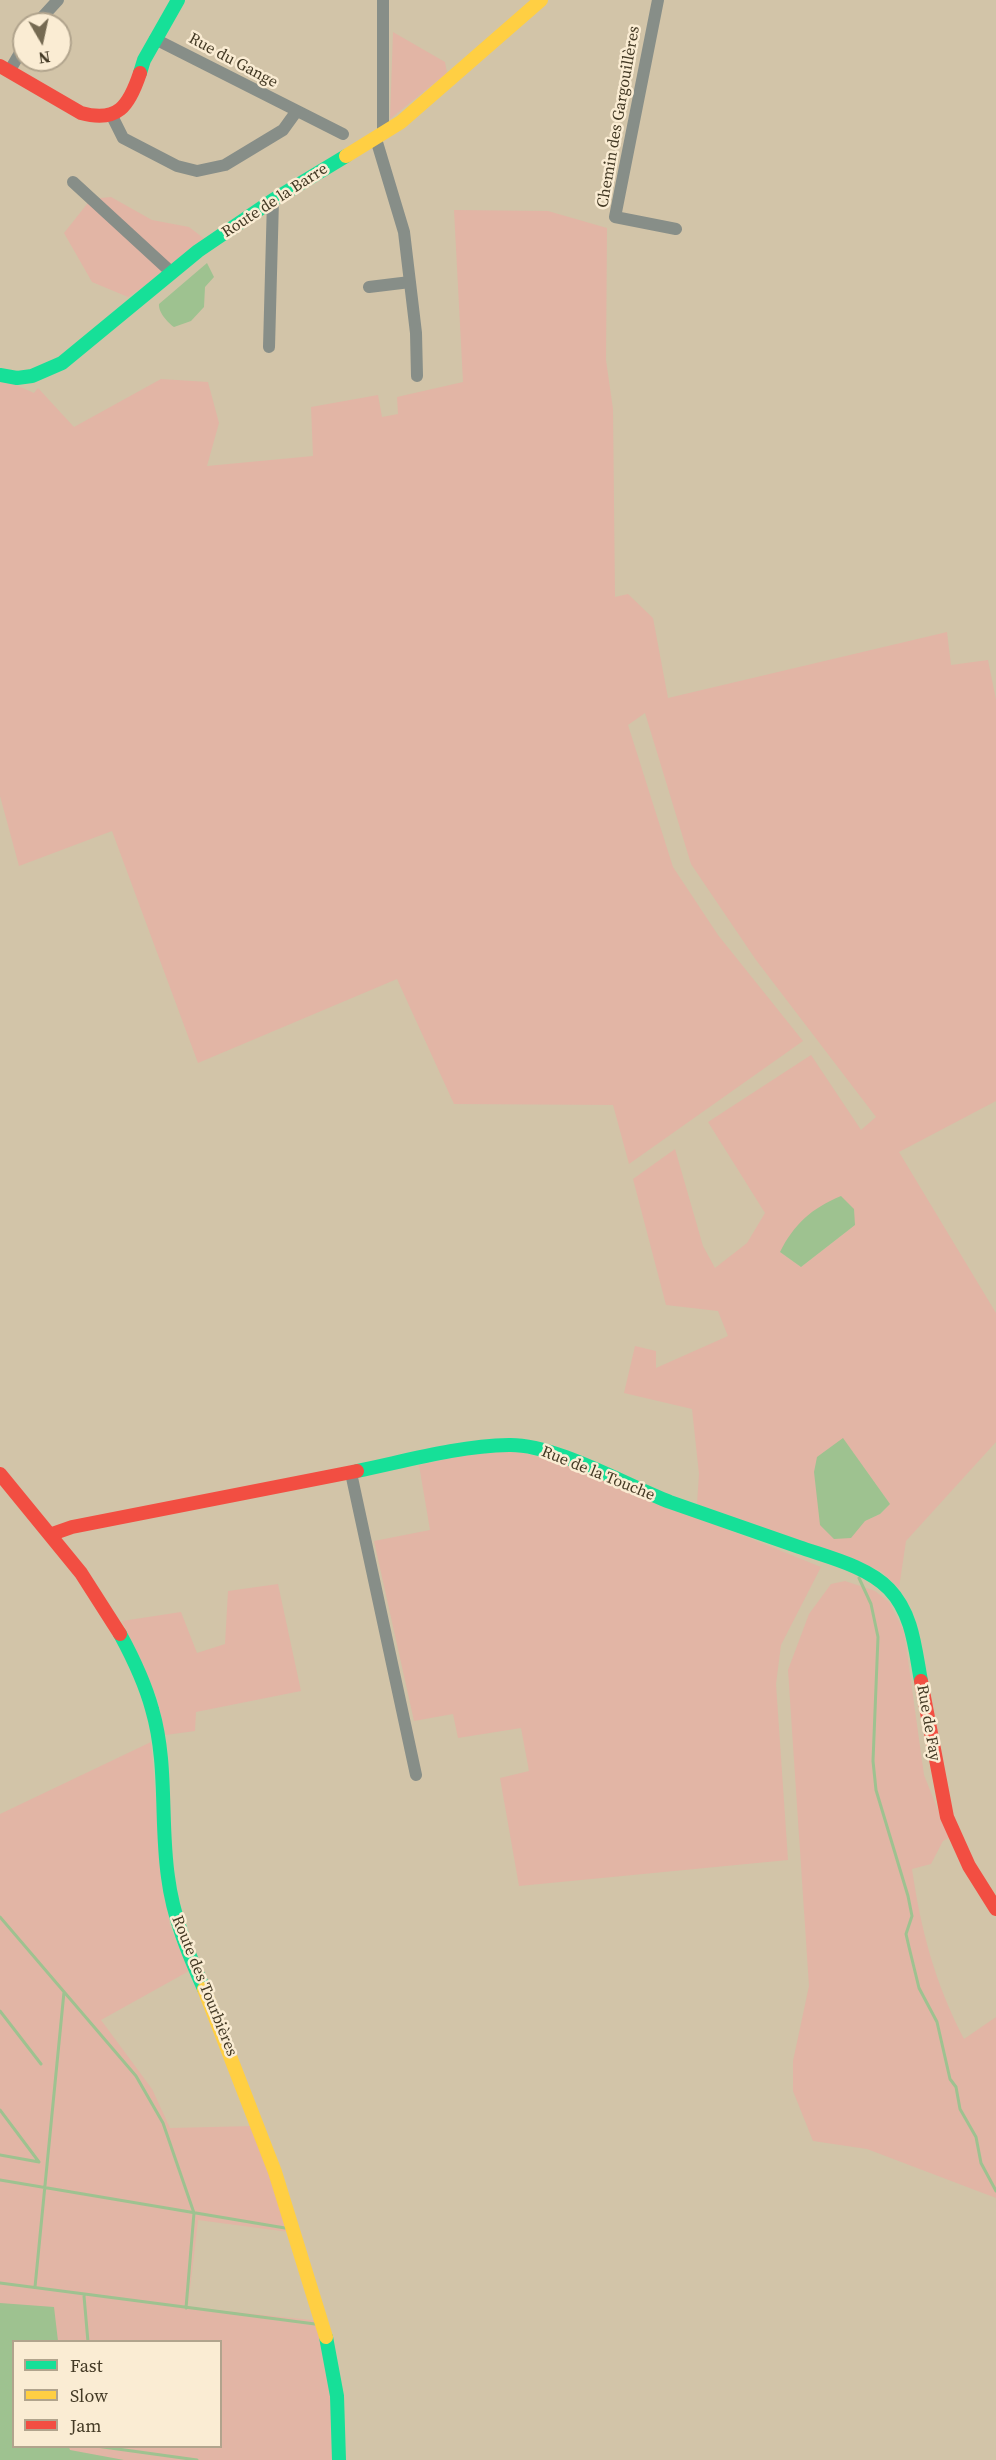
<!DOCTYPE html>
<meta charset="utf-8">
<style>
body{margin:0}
#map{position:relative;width:996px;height:2460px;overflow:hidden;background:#d2c4a8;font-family:"Source Serif 4",serif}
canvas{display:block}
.legend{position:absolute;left:12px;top:2340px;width:210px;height:108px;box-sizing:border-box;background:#faecd3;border:2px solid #b1a48d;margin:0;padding:8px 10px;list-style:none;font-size:18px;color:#433924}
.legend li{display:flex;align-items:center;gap:12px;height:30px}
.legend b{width:30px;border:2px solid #b1a48d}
.north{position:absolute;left:12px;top:12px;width:60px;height:60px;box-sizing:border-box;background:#faecd3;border:2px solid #b1a48d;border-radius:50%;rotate:171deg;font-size:16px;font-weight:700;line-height:24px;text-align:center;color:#433924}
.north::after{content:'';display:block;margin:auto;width:21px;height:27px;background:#756a52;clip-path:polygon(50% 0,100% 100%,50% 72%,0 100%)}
</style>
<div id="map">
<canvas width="996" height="2460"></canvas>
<ul class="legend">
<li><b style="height:8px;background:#16e098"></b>Fast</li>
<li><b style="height:8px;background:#ffcf43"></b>Slow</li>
<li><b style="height:8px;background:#f24e42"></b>Jam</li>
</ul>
<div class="north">N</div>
</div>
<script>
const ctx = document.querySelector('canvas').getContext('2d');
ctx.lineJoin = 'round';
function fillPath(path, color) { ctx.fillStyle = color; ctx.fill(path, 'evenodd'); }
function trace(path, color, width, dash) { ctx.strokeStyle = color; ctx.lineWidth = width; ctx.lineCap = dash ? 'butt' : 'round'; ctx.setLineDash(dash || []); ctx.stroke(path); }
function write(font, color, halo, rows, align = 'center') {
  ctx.font = font + ' "Source Serif 4",serif'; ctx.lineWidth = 5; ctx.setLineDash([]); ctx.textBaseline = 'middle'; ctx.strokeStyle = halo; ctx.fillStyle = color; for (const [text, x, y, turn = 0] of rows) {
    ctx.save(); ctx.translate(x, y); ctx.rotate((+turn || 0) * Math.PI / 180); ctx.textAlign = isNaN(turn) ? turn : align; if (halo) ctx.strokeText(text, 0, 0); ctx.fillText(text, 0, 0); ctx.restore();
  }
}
fillPath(new Path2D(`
 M393 32 445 62 447 73 390 119Z
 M111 197 152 220 189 227 210 243 128 297 92 282 64 233 91 199Z
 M454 210 548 211 607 228 606 360 613 409 615 597 628 594 653 618 668 698 947 632 951 665 988 660 996 700V1101L899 1152 996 1313V1442L906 1541 899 1588 881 1571 697 1504 699 1474 692 1409 624 1393 635 1346 656 1351V1368L728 1336 718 1311 666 1305 633 1179 675 1149 703 1246 715 1268 747 1243 765 1213 708 1122 811 1055 861 1130 876 1117 756 960 691 864 645 713 628 725 673 867 718 935 803 1041 629 1164 613 1105 454 1104 397 979 198 1063 112 831 19 866 0 796V378L34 393 38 388 74 427 161 379 208 382 219 423 207 466 313 456 311 407 378 395 382 417 398 414 397 397 463 382ZM855 1225 801 1267 780 1252ZM843 1439 890 1504 880 1514 865 1521Z
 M485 1451 521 1452 570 1466 821 1567 781 1645 776 1684 788 1860 519 1886 500 1778 529 1771 521 1728 458 1738 453 1714 414 1721 374 1541 430 1530 419 1465Z
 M845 1581 875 1591 889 1602 904 1631 924 1775 949 1838 943 1841 931 1864 912 1869C921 1931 935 1983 964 2039L996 2017V2198L867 2149 813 2141 793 2091V2061L809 1986 788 1670 809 1614 831 1584Z
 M278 1584 301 1691 196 1712 195 1731 165 1735 157 1698 122 1621 181 1612 197 1653 225 1644 228 1591Z
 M151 1742 162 1873 170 1926 189 1971 101 2020 152 2089 170 2128 254 2126 289 2232 198 2220 188 2307 321 2321 333 2397 334 2460H0V1814ZM14 2342H220V2446H14Z`), '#e2b5a5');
fillPath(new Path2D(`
 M207 263 214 277 205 287 204 307 191 321 174 327C168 323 158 312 159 304Z
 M841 1196 854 1209 855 1225 801 1267 780 1252C794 1224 812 1208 841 1196Z
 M843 1438 890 1504 880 1514 865 1521 851 1538 834 1539 820 1525 814 1472 817 1457Z
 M0 2303 54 2307 58 2341 14 2342V2446L69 2447 70 2450 124 2460H0Z`), '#9ec290');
trace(new Path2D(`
 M859 1578 871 1604 878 1637 873 1761 876 1790 908 1896 912 1916 906 1934 909 1947 919 1988 937 2022 950 2079 956 2087 960 2109 976 2137 981 2163 996 2191
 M0 1917 136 2076 163 2123 194 2213 186 2308
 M0 2011 41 2064
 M0 2110 39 2162 0 2155
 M0 2180 285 2228
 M0 2283 315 2324
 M35 2287 64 1992
 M84 2296 88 2342
 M96 2446 197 2460`), '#9ec290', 3);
trace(new Path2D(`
 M383 0V133
 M658 0 615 217 676 229
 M36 24 58 0
 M155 39 343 134
 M10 70 24 46
 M112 116 123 138 177 166 197 171 225 165 283 130 296 112
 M376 139 404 232 416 333 417 376
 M73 182 171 272
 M369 287 410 282
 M269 347 273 200
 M351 1473 416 1775`), '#878e88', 12);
trace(new Path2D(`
 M140 73 144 60 178 0
 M0 375 17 378 32 376 62 363 198 251 273 200 346 156
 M357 1471C406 1461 458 1446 509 1445 555 1444 625 1485 670 1502 713 1517 756 1532 799 1547 827 1557 867 1566 889 1589 913 1614 915 1649 921 1681
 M120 1634C133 1658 145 1683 152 1709 168 1763 160 1822 168 1877 173 1917 188 1953 204 1989
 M326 2337 337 2396 339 2460`), '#16e098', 14);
trace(new Path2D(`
 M346 156 401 122 541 0
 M204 1989 275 2172 326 2337`), '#ffcf43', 14);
trace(new Path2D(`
 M0 66 81 113C118 123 129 106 140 73
 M0 1474 81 1573 120 1634
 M52 1534 72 1527 357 1471
 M921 1681 947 1817 969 1866 996 1909`), '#f24e42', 14);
write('16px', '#433924', '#faecd3', [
 ["Rue du Gange",233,61,28],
 ["Chemin des Gargouillères",619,117,-80],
 ["Route de la Barre",275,201,-33],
 ["Rue de la Touche",598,1474,22],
 ["Rue de Fay",928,1723,80],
 ["Route des Tourbières",204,1986,68]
]);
</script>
